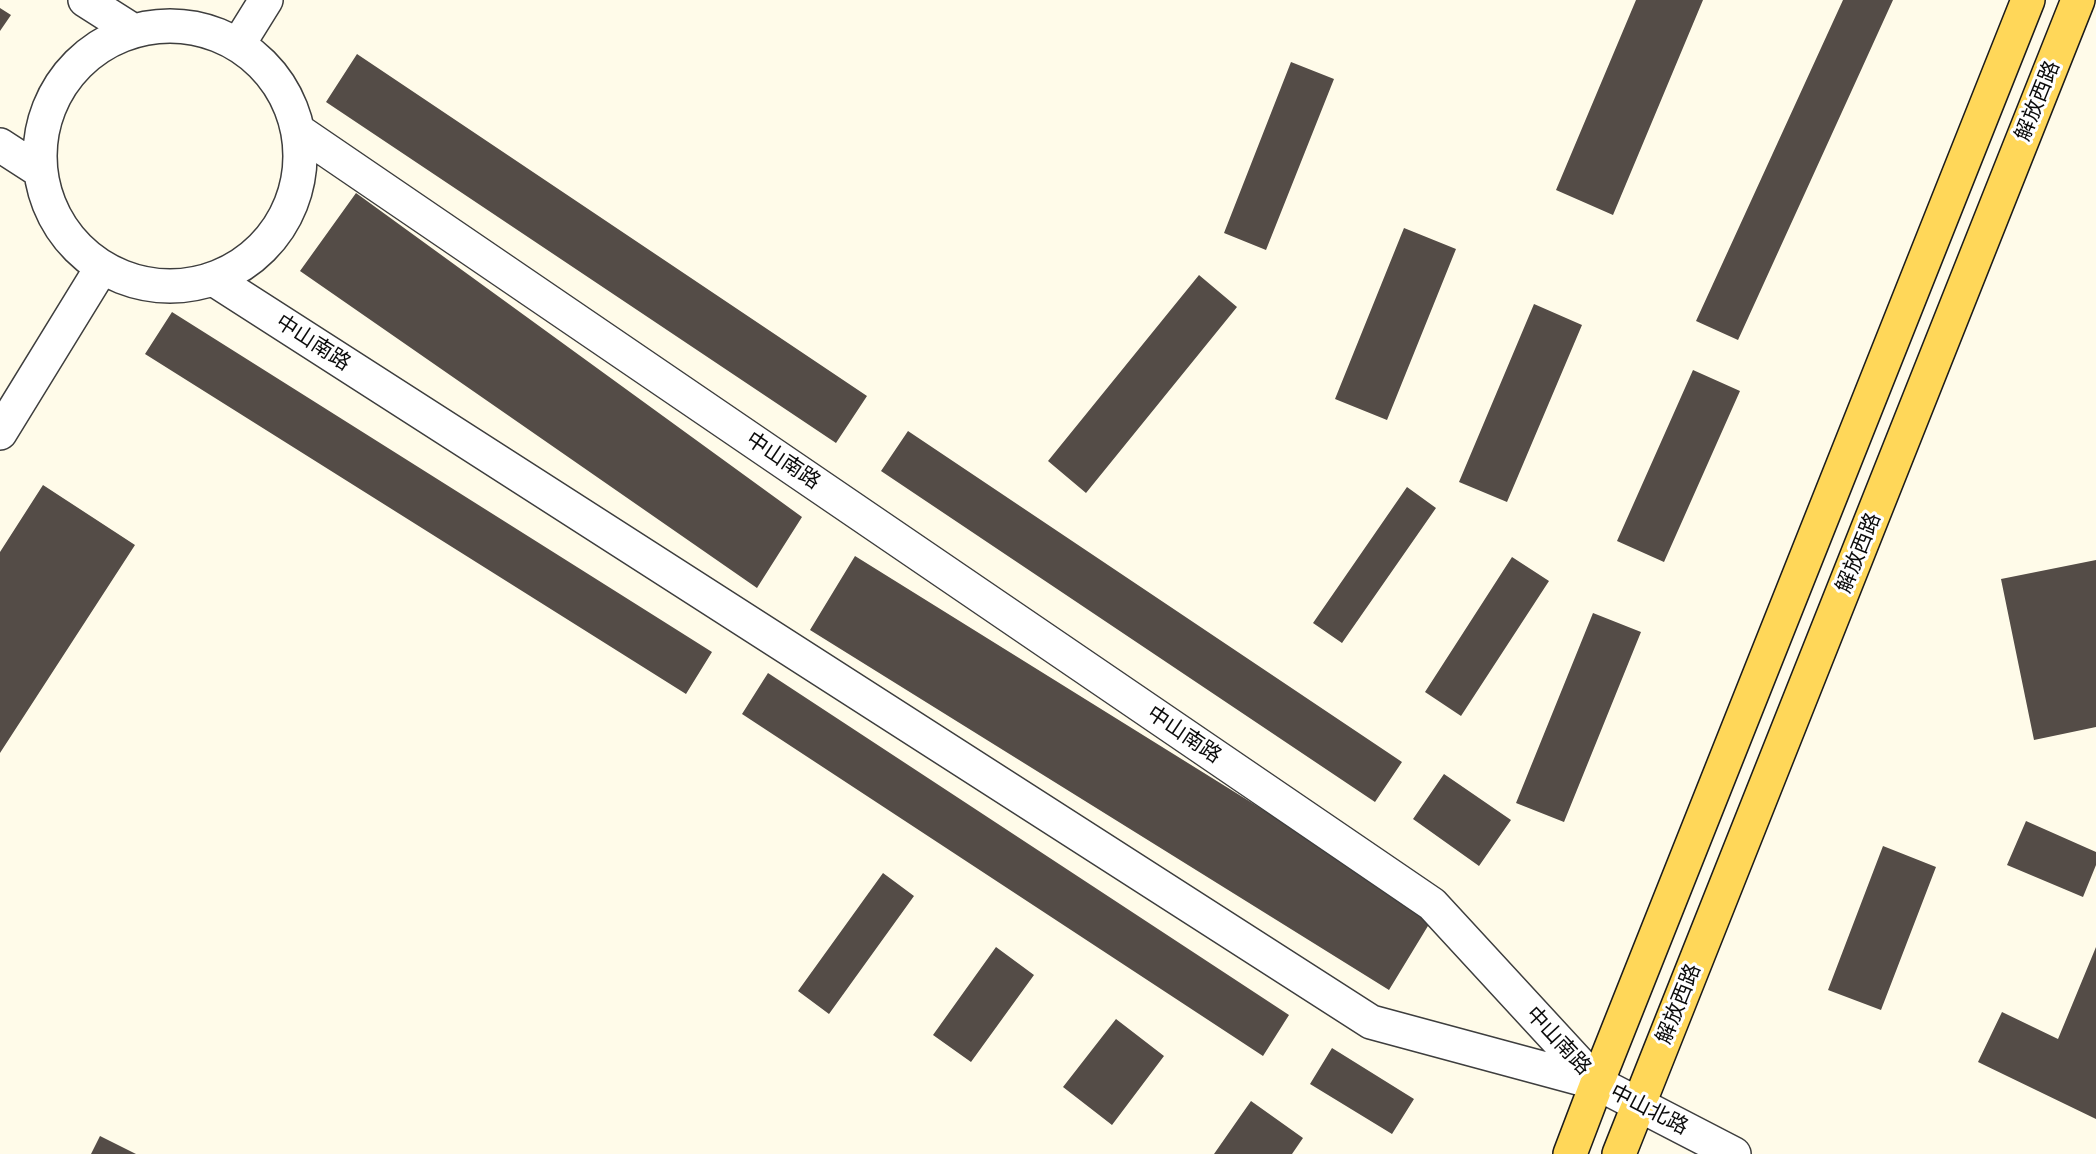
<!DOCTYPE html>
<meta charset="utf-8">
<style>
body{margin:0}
canvas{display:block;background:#fffbe9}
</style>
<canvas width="2096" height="1154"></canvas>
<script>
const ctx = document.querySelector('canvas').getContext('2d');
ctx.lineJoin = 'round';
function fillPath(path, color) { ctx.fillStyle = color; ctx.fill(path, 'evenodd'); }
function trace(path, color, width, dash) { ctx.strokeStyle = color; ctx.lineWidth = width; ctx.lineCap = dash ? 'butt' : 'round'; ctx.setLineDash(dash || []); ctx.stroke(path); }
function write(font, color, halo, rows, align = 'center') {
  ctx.font = font + ' Lora,"Noto Sans SC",serif'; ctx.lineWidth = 6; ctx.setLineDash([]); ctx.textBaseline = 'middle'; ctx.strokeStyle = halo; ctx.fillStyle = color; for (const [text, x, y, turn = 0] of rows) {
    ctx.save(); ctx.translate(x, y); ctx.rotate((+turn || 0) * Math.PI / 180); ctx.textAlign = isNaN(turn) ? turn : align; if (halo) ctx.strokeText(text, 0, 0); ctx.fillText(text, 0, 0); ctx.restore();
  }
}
fillPath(new Path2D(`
 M1636 0H1703L1613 215 1556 190Z
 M1843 0H1893L1738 340 1696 321Z
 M0 8 11 15 0 31Z
 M357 54 867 396 836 443 326 102Z
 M1291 62 1334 79 1266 250 1224 233Z
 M356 193 802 517 757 588 300 271Z
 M1404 228 1456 249 1387 420 1335 399Z
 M1199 275 1237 307 1086 493 1048 461Z
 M1534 304 1582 325 1507 502 1459 482Z
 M172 312 712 652 686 694 145 354Z
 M1693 370 1740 391 1664 562 1617 541Z
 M908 431 1402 762 1375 802 881 471Z
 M43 485 135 545 0 753V552Z
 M1407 487 1436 508 1342 643 1313 623Z
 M855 556 1434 916 1389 990 810 630Z
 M1512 557 1549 581 1461 716 1425 692Z
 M2096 560V727L2034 740 2001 579Z
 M1593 613 1641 632 1564 822 1516 803Z
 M768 673 1289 1015 1263 1056 742 714Z
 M1444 774 1511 820 1479 866 1413 819Z
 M2026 821 2096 852V865L2083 897 2007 865Z
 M1883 846 1936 867 1881 1010 1828 990Z
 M883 873 914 896 829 1014 798 991Z
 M996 947 1034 975 971 1062 933 1035Z
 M2096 947V1119L1978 1062 2002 1012 2058 1039Z
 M1116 1019 1164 1056 1112 1125 1063 1087Z
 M1332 1048 1414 1099 1392 1134 1310 1084Z
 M1251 1101 1303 1138 1292 1154H1214Z
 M100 1136 136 1154H91Z`), '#544c47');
const minor = new Path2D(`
 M85 0 132 30
 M40 156a130 130 0 1 1 260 0a130 130 0 1 1-260 0Z
 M238 45 266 0
 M300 132 1432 904 1597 1083
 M0 145 40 171
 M215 280 1371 1022 1597 1083 1734 1154
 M0 433 102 267`);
const major = new Path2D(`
 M1570 1154 1597 1083 2028 0
 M1619 1154 2078 0`);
trace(minor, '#3e3e3e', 36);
trace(major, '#1c1c1c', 36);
trace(minor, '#fff', 33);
trace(major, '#ffd759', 33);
write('21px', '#0b0b0b', '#fff', [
 ["解放西路",2038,101,-68],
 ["中山南路",313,343,33],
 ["中山南路",783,461,34],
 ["解放西路",1859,553,-68],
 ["中山南路",1184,735,34],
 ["解放西路",1679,1004,-68],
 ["中山南路",1558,1041,47],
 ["中山北路",1649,1110,27]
]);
</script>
